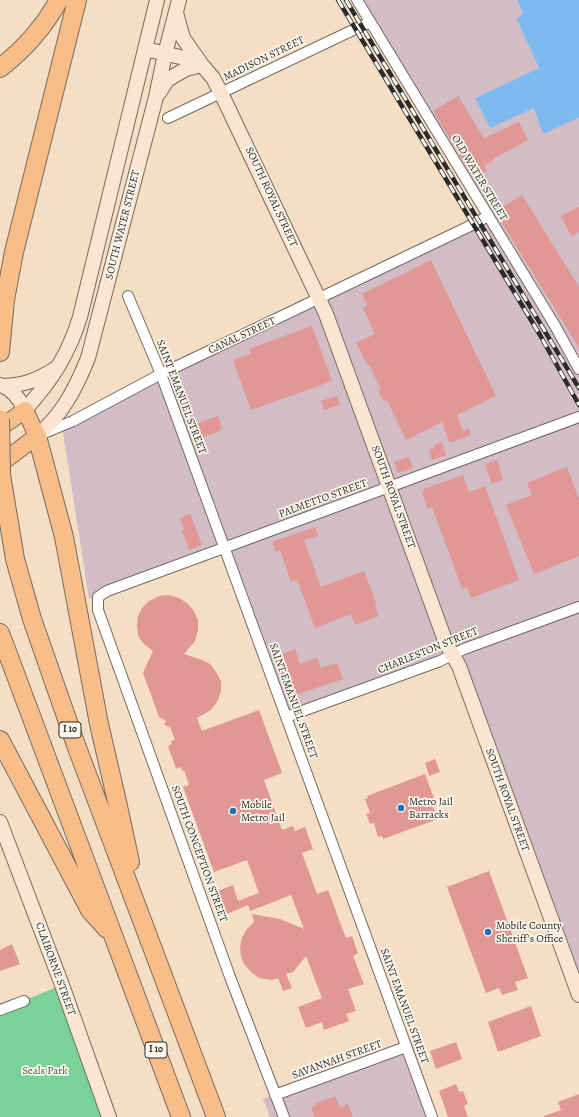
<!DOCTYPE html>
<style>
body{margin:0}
canvas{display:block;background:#f5dec3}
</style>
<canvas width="579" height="1117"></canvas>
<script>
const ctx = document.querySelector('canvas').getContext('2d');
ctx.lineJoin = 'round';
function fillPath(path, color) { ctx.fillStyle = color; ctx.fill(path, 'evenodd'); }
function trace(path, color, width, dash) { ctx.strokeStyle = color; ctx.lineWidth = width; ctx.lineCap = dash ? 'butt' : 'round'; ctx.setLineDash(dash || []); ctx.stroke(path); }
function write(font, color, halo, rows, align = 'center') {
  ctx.font = font + ' Alegreya,serif'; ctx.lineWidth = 3.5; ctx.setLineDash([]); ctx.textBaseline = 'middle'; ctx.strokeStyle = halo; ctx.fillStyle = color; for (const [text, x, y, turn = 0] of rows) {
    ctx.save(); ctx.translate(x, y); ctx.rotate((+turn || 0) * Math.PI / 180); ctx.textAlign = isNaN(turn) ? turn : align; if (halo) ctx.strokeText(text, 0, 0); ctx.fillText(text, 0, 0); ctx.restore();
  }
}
fillPath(new Path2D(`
 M364 0H517L523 14 516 18 539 68 475 98 490 127 534 108 579 119V995L452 655 286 717 225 548 89 599 62 426 488 215Z
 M412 1043 438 1117H270L263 1099Z`), '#d2bdc6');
fillPath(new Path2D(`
 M62 985 109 1117H0V1010Z`), '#79d298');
fillPath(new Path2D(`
 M517 0H579V119L578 118 543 134 534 108 490 128 475 98 539 68 516 18 523 14Z`), '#7eb9ef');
fillPath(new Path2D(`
 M458 96 484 138 519 122 528 140 493 159 494 160 484 166 487 171 480 175 474 165 468 168 433 111Z
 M522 195 579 287V348L495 212Z
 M579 207V232L571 236 561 216Z
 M431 260 496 396 457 415 463 431 469 428 471 435 450 443 442 422 406 440 387 400 384 402 378 390 381 389 369 365 368 366 356 343 375 334 363 308 367 305 362 294Z
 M312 326 332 381 251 410 233 360 251 354 249 349Z
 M337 396 340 405 324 410 321 401Z
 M218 416 222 428 219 429 220 431 198 439 193 425Z
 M442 442 446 455 432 460 429 450 435 448 434 445Z
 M409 457 413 468 398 473 394 462Z
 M497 460 503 480 492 484 485 464Z
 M567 467 579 499V556L534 574 506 505 532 495 527 483Z
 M463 475 469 492 485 486 519 580 471 598 467 587 462 589 432 507 428 509 422 493 424 489Z
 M190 514 202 545 189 550 182 530 184 529 180 518Z
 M315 527 318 536 304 540 321 587 364 571 377 605 375 606 379 616 355 625 351 614 315 628 297 580 291 582 280 550 276 552 272 542Z
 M168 595 179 598 187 603 194 611 198 620V631L195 641 184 654 202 660 210 664 216 672 221 681V692L217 702 211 710 197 718 202 731 259 710 282 773 264 780 282 830 293 826 295 831 305 827 313 849 302 853 317 894 328 890 346 938 352 936 358 953 353 956 364 984 348 989 356 1011 346 1014 349 1021 324 1030 322 1022 306 1028 298 1007 322 998 306 956 293 972 286 974 292 988 283 991 278 978 272 980 259 978 251 972 244 964 241 956 240 947 242 938 246 930 254 922 252 914 280 919 304 929 291 895 250 911 248 905 227 914 218 891 233 885 238 901 259 893 247 860 214 872 183 787 189 785 184 770 182 771 181 767 176 769 168 746 172 744 171 741 175 740 170 727 164 725 166 721 159 717 143 673 153 651 144 644 138 636 137 626 138 617 142 608 149 601 159 596Z
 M295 649 300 664 317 658 321 668 337 663 343 679 289 697 280 671 285 669 280 655Z
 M435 759 440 772 429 776 425 763Z
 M425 774 435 801 431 802 438 819 383 839 382 836 378 837 374 823 370 824 366 814 370 813 365 799 368 798 367 796Z
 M489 871 528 978 515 982 518 990 502 995 499 988 486 993 447 887Z
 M12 944 20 964 0 971V950Z
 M531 1006 541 1036 498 1052 488 1022Z
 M456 1042 462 1059 436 1069 430 1051Z
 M456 1084 459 1092 463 1091 468 1104 464 1106 468 1117H448L439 1091Z
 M579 1094V1117H544V1116L561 1110 558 1102Z
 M335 1096 340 1107 348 1104 353 1117H315L311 1107 316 1106 315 1104Z`), '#e19793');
const street = new Path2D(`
 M357 0 554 324 579 369
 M168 118 370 22
 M128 296 161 374 432 1117
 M42 434 73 421 161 374 474 224 488 216
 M286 717 440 661 464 649 579 607
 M0 1010 24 1001
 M275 1095 406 1047
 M284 1117 230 977 98 610V597L107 591 579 417`);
const secondary = new Path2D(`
 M145 49 189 59 202 65 213 78 221 93 326 314 446 643 459 666 579 995
 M159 93 167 80 186 69 202 65 183 38 176 13
 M0 385C12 388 20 400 25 410 52 379 68 356 80 317L157 0
 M3 386C25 385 37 380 55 369
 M37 436C62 415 76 388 88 358L156 97 165 54 179 0
 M0 822 62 985 109 1117`);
const primary = new Path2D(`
 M0 428 25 410 37 436 0 464`);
const highway = new Path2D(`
 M0 68C25 49 44 27 59 0
 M0 352 5 300 14 252 77 0
 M37 436 64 537 99 724 118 806 130 862
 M0 469 15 559 32 619 76 745 216 1117
 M0 633 181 1117
 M0 740 90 910 107 929`);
trace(street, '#726a60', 12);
trace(secondary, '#726a60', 16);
trace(primary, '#726a60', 18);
trace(highway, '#726a60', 20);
trace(street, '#fff', 10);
trace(secondary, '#fce5d0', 14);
trace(primary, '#f8bd89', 16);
trace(highway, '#f8bd89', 18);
const rail = new Path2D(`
 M338 0 540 335 579 405
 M346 0 579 388`);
trace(rail, '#2b2b2b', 4.5);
trace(rail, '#fbf7ec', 3, [9]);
const highwayBridge = new Path2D(`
 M0 419 1 474`);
trace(highwayBridge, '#726a60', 20, []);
trace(highwayBridge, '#f8bd89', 18);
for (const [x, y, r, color] of [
 [401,808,4,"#1f6fb2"],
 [233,811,4,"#1f6fb2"],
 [488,932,4,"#1f6fb2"]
]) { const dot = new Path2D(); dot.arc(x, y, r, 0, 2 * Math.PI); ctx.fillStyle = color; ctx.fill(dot); trace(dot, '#fbf7ec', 1.5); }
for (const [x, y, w] of [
 [70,730,22],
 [156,1050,22]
]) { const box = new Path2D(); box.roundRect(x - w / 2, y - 8, w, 16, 3); ctx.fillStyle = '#fbf7ec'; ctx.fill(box); trace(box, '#2b2b2b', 1); }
write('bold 10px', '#2b2b2b', null, [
 ["I 10",70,730],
 ["I 10",156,1050]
]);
write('11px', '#2b2b2b', '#fbf7ec', [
 ["MADISON STREET",264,59,-26],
 ["OLD WATER STREET",479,178,59],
 ["SOUTH ROYAL STREET",271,197,65],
 ["SOUTH WATER STREET",123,225,-76],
 ["CANAL STREET",242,336,-25],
 ["SAINT EMANUEL STREET",181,397,69],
 ["SOUTH ROYAL STREET",393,497,70],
 ["PALMETTO STREET",323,499,-20],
 ["CHARLESTON STREET",428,651,-22],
 ["SAINT EMANUEL STREET",293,701,70],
 ["SOUTH ROYAL STREET",507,800,70],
 ["SOUTH CONCEPTION STREET",199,854,70],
 ["CLAIBORNE STREET",55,969,70],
 ["SAINT EMANUEL STREET",404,1006,70],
 ["SAVANNAH STREET",337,1060,-20]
]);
write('11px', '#2b2b2b', '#fbf7ec', [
 ["Metro Jail",409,802],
 ["Barracks",409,815],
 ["Mobile",241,805],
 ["Metro Jail",241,818],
 ["Mobile County",496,926],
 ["Sheriff's Office",496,939]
], 'left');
write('11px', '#425d4c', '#fbf7ec', [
 ["Seals Park",45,1071]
]);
</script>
